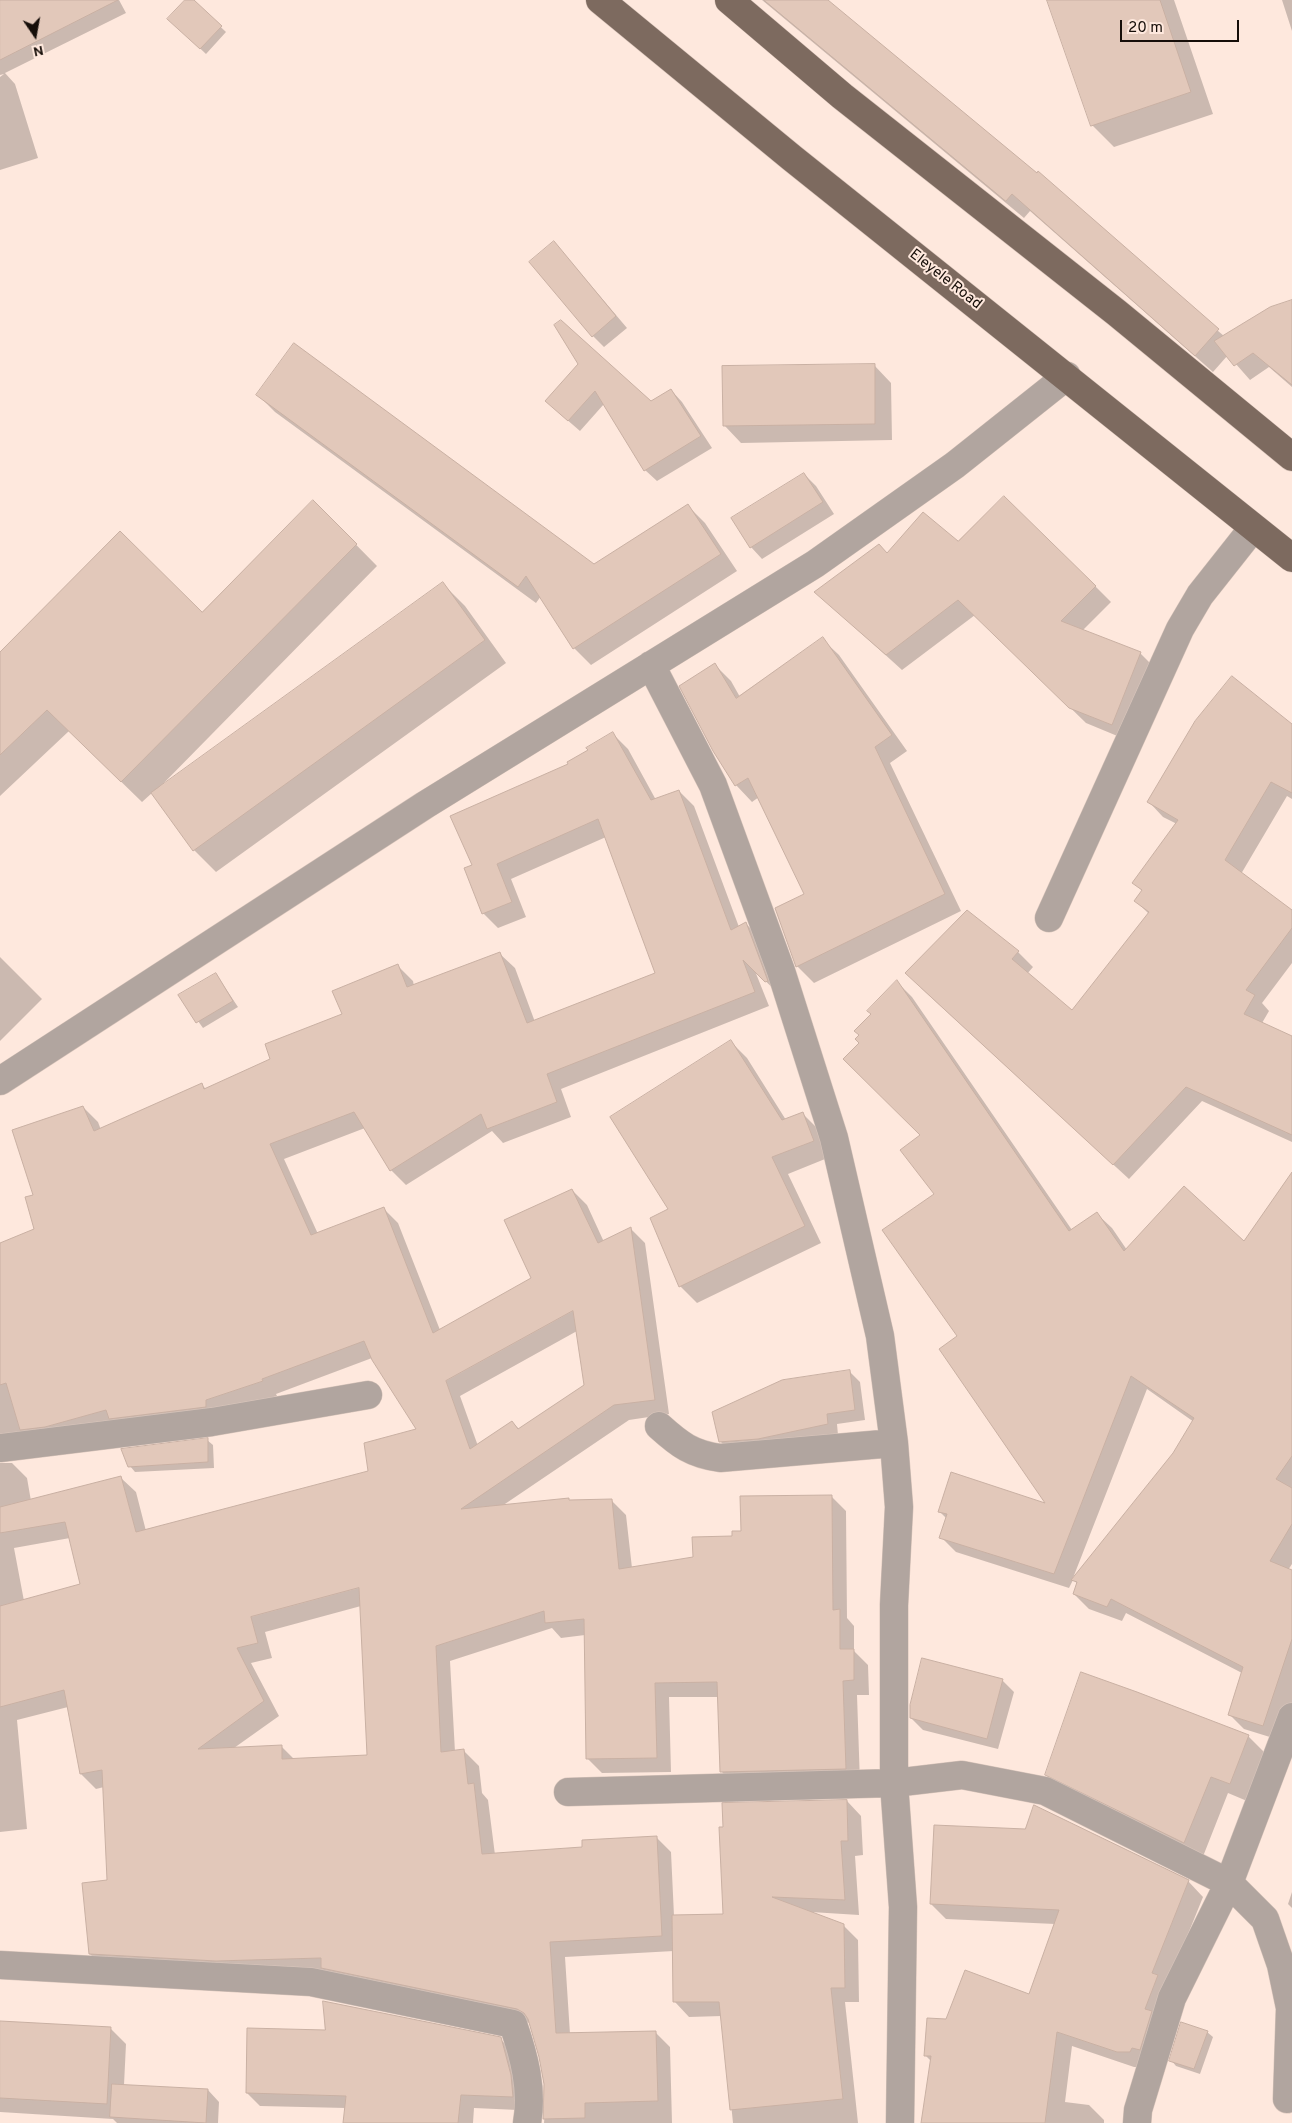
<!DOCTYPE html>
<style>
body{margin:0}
#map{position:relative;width:1292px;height:2123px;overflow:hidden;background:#fee8dd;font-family:Overpass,sans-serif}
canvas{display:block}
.north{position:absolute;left:10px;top:10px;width:50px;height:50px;-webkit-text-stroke:4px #fee8dd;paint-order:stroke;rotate:168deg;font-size:14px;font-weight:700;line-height:20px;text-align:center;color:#160e09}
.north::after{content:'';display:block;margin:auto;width:18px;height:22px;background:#160e09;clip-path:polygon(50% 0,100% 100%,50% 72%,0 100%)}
.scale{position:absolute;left:1120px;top:20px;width:119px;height:22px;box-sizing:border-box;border:2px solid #160e09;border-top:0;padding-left:6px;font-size:15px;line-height:18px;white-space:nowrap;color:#160e09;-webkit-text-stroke:4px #fee8dd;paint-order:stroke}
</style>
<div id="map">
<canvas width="1292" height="2123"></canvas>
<div class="north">N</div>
<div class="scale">20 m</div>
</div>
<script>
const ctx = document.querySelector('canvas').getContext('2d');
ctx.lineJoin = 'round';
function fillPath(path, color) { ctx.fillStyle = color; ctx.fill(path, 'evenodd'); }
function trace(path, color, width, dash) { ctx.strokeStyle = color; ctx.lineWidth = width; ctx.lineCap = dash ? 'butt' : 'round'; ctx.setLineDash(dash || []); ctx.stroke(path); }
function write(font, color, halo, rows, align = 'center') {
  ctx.font = font + ' Overpass,sans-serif'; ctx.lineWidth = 4; ctx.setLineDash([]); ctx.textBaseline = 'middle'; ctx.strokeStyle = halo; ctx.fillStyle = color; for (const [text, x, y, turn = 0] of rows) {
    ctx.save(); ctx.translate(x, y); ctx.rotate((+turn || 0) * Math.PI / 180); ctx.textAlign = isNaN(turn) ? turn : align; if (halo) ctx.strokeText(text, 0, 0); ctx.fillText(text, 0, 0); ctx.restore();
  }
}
fillPath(new Path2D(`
 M0 0H119L126 13 5 73 15 84 38 158 0 170V77L4 74 0 75Z
 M187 0H192L226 32 206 54 169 19Z
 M762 0H826L1224 336 1292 301V387L1269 367 1250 380 1228 355 1213 372 1030 211 1024 218Z
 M1049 0H1174L1213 114 1114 147 1092 125Z
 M1282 0H1292V31Z
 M565 255 627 328 604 347 593 336Z
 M580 364 651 402 671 390 682 402 712 448 657 481 645 470 604 404 580 431 558 412Z
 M874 365 891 383 892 440 741 443 724 425Z
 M258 395 594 566 688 506 705 523 737 571 591 665 574 648 541 596 536 603 275 412Z
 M804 474 816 486 834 514 762 559 751 547Z
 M313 501 377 566 155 792 443 584 465 606 506 663 216 872 194 850 152 793 142 802 69 731 0 796V654L202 613Z
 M958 543 1095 586 1111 602 1082 631 1140 653 1156 669 1127 740 1086 723 975 615 902 670 816 592 879 545 888 554Z
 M822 639 839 655 907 751 890 763 961 911 814 983 797 966 806 895 759 797 752 802 736 785 715 665 731 681 740 697Z
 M1292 725V799L1287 796 1241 874 1292 911V963L1262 1003 1269 1011 1262 1023 1292 1037V1142L1202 1101 1129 1179 921 988 1018 952 1033 967 1027 974 1072 1012 1149 914 1136 901 1143 892 1134 882 1177 824 1163 817 1149 802Z
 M613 734 628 749 656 800 679 791 694 806 739 927 746 924 761 938 781 996 755 971 769 1006 561 1089 571 1117 503 1143 492 1131 406 1185 391 1170 365 1128 284 1159 318 1234 383 1208 398 1223 440 1330 533 1278 572 1190 587 1205 604 1242 631 1229 645 1243 669 1414 629 1420 502 1506 569 1501 611 1500 626 1515 632 1568 694 1558 743 1532 831 1496 846 1511 847 1618 854 1626V1651L868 1665 869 1695H857L860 1783 736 1787 722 1772 718 1697H669L671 1772 602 1773 587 1758 585 1635 561 1638 552 1628 450 1661 455 1752 464 1751 479 1766 482 1793 488 1800 495 1855 584 1848 656 1837 671 1852 674 1916 725 1915 847 1801 861 1816 863 1855 855 1856 859 1915 811 1912 843 1925 858 1940 859 2002H845L858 2123H733L722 2016 689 2017 675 2002 674 1951 565 1957 570 2034 656 2033 670 2047 672 2123H544L546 2098 540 2056 530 2023 338 1983 105 1969 90 1954 108 1881 104 1787 96 1789 81 1774 68 1707 17 1720 27 1829 0 1832V1463H12L27 1478 31 1501 121 1478 136 1492 146 1531 370 1472 418 1430 372 1358 276 1394 277 1396 221 1415 0 1459V1244L36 1230 35 1195 83 1107 98 1122 101 1130 201 1084 206 1089 272 1059 343 1015 398 966 413 981 414 986 500 954 515 968 535 1022 657 974 606 837 511 879 526 917 498 928 483 913 474 866 570 764ZM577 1331 585 1385 520 1430 512 1422 478 1446 460 1396ZM70 1538 81 1585 24 1601 14 1548ZM361 1606 369 1757 295 1760 281 1746 234 1748 279 1716 251 1663 272 1658 265 1632Z
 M0 957 42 999 0 1041Z
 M216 974 238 1007 203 1028 180 996Z
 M897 982 912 997 1072 1230 1097 1214 1112 1228 1127 1250 1245 1242 1292 1174V1564L1288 1570 1292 1572V1727L1286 1742 1244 1729 1229 1714 1242 1673 1126 1613 1122 1621 1089 1609 1074 1594 1078 1584 1073 1580 1069 1588 956 1552 941 1537 947 1519 939 1511 1048 1505 959 1337 936 1194 922 1135 861 1043V1035L872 1014ZM1147 1389 1194 1422 1174 1454 1073 1578Z
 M731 1042 747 1058 786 1120 802 1113 819 1130 830 1157 788 1174 821 1243 697 1303 680 1286 670 1209Z
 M850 1372 860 1382 865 1420 837 1424 838 1435 731 1452 720 1441Z
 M207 1440 213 1445 214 1468 135 1472 130 1466Z
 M1002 1680 1014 1692 998 1749 923 1730 911 1718Z
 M1137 1693 1249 1737 1266 1754 1247 1801 1228 1793 1202 1859 1064 1792 1046 1775Z
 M1188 1881 1203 1897 1167 1986 1145 2067H1134L1072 2046 1065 2102 1089 2105 1104 2120V2123H924L931 2061 925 2055 947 2021 1030 1995 1055 1924 946 1919 931 1904Z
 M1292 1892V1908L1288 1904Z
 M0 2022 110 2028 126 2044 124 2085 208 2090 219 2102 218 2123H117L113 2119 0 2112Z
 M1207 2032 1213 2037 1200 2074 1176 2066 1171 2060Z
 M500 2039 514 2052 518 2110 474 2108 473 2123H344L346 2108 260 2106 247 2093Z`), '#0003');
const building = new Path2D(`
 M0 0H118L0 60Z
 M185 0H194L222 26 200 49 167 19Z
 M764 0H828L1037 173 1038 171 1219 329 1195 356 1012 194 1006 201Z
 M1047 0H1160L1191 92 1091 126Z
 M554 241 616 316 592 337 529 262Z
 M1292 300V385L1253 353 1234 366 1214 341 1270 307Z
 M561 320 651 401 671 389 701 436 644 471 595 391 568 421 545 401 578 364 554 325Z
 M294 343 594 564 688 504 721 554 573 649 526 576 518 587 256 395Z
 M875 364V424L723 426 722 366Z
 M804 473 823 502 750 548 731 518Z
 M1004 496 1096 586 1061 621 1141 652 1112 725 1069 708 958 600 886 655 814 592 879 544 887 553 923 512 958 541Z
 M313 500 357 544 121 782 47 710 0 755V652L120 531 202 612Z
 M443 582 485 640 193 851 151 793Z
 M823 637 892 735 875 747 945 894 796 967 775 908 804 894 748 778 735 786 713 751 679 686 715 663 736 698Z
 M1232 676 1292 724V793L1271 782 1225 860 1292 910V928L1246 990 1255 995 1244 1014 1292 1036V1135L1186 1087 1113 1165 905 973 967 910 1019 951 1012 959 1072 1010 1149 912 1134 901 1142 890 1132 883 1178 820 1147 802 1195 721Z
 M613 732 651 800 679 790 731 930 746 922 768 981 765 982 743 960 755 992 547 1074 557 1102 487 1129 481 1114 390 1171 354 1112 270 1144 311 1235 384 1207 433 1333 531 1278 504 1220 572 1189 598 1243 631 1227 655 1400 614 1405 461 1509 569 1498V1500L612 1499 619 1569 693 1557 692 1537 732 1536V1531H741L740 1496 832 1495 833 1610 840 1609V1649H854V1680L843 1681 846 1769 720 1772 717 1682 655 1683 657 1758 586 1759 584 1619 545 1623 544 1611 436 1646 441 1752 464 1749 468 1784 474 1783 482 1854 582 1847V1840L657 1836 662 1936 550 1942 556 2033 656 2031 658 2101 585 2103V2118L543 2119 544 2084 539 2057 528 2019 524 2013 517 2009 321 1968V1958L216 1961 89 1954 82 1883 107 1880 102 1770 80 1774 64 1690 0 1707V1606L80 1584 65 1522 0 1533V1507L121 1476 136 1532 368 1471 364 1443 416 1429 372 1360 364 1341 262 1379 263 1381 206 1400V1407L109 1419 106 1410 45 1427 20 1430 6 1383 0 1385V1243L34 1229 25 1197 33 1195 12 1130 83 1106 94 1131 202 1083 204 1089 270 1059 265 1044 342 1014 332 991 398 964 407 987 500 952 527 1023 655 973 598 819 497 864 512 902 482 914 464 868 472 865 450 816 568 764 567 762 588 750 586 748ZM573 1311 584 1385 518 1429 512 1421 470 1449 446 1381ZM359 1588 367 1755 282 1759V1745L198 1749 264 1701 237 1648 258 1643 251 1617Z
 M216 973 233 1001 196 1023 178 995Z
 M897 980 1069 1231 1097 1212 1124 1251 1184 1186 1244 1241 1292 1172V1456L1276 1479 1292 1488V1524L1270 1561 1292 1570V1639L1263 1726 1228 1715 1243 1667 1111 1599 1107 1607 1073 1594 1077 1582 1071 1580 1173 1453 1194 1418 1131 1376 1054 1574 939 1538 947 1514 938 1512 951 1472 1045 1503 939 1349 957 1336 882 1230 934 1194 900 1150 920 1135 843 1059 859 1043 855 1039 859 1035 854 1031 871 1014 867 1011Z
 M731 1040 782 1120 803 1112 814 1141 772 1157 805 1226 679 1287 650 1218 668 1209 610 1117Z
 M850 1370 855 1410 827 1414 828 1424 758 1439 719 1442 712 1412 782 1380Z
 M208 1438V1462L128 1467 121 1449Z
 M922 1658 1003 1679 987 1739 910 1718V1705Z
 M1081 1672 1137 1692 1249 1735 1230 1784 1211 1777 1184 1843 1045 1775Z
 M847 1800 848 1841H841L845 1900 772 1897 844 1924 845 1988H831L843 2099 730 2110 719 2002H673L672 1915 723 1914 719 1827H723L722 1803Z
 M1034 1805 1189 1880 1152 1973 1158 1975 1145 2009 1152 2011 1140 2050 1132 2048 1130 2052H1117L1057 2032 1045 2123H921L931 2056H924L927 2018 946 2019 965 1970 1029 1994 1059 1910 930 1904 934 1825 1025 1829Z
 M323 2001 501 2037 511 2075 513 2097 461 2095 458 2123H343L346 2096 246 2093 247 2028 325 2030Z
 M0 2021 111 2027 107 2104 0 2098Z
 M1181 2022 1208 2031 1194 2069 1169 2061Z
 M112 2084 208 2089 206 2123 110 2117Z`);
fillPath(building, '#e2c8ba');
trace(building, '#c9b0a3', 1);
const minor = new Path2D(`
 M651 665 713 785 781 971 834 1138 880 1336 894 1443 899 1507 894 1605V1783L903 1907 900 2123
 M1049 918 1180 629 1200 595 1253 528
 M0 1081 425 805 815 564 955 465 1067 376
 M659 1426C680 1445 692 1454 720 1458L894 1443
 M0 1448 212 1422 368 1395
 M568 1792 894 1783 962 1775 1045 1791 1229 1883 1265 1919 1281 1965 1290 2008 1287 2099
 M0 1965 311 1982 513 2024C524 2056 533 2089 527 2123
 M1137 2123 1138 2110 1172 1998 1229 1883 1292 1717`);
const major = new Path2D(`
 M600 0 792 158 1292 558
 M729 0 842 96 1117 313 1292 457`);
trace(minor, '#d9c5bb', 29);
trace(major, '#d9c5bb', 29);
trace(minor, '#b1a59f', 28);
trace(major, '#7d6a5f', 28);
write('15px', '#160e09', '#fee8dd', [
 ["Eleyele Road",945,280,38]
]);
</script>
